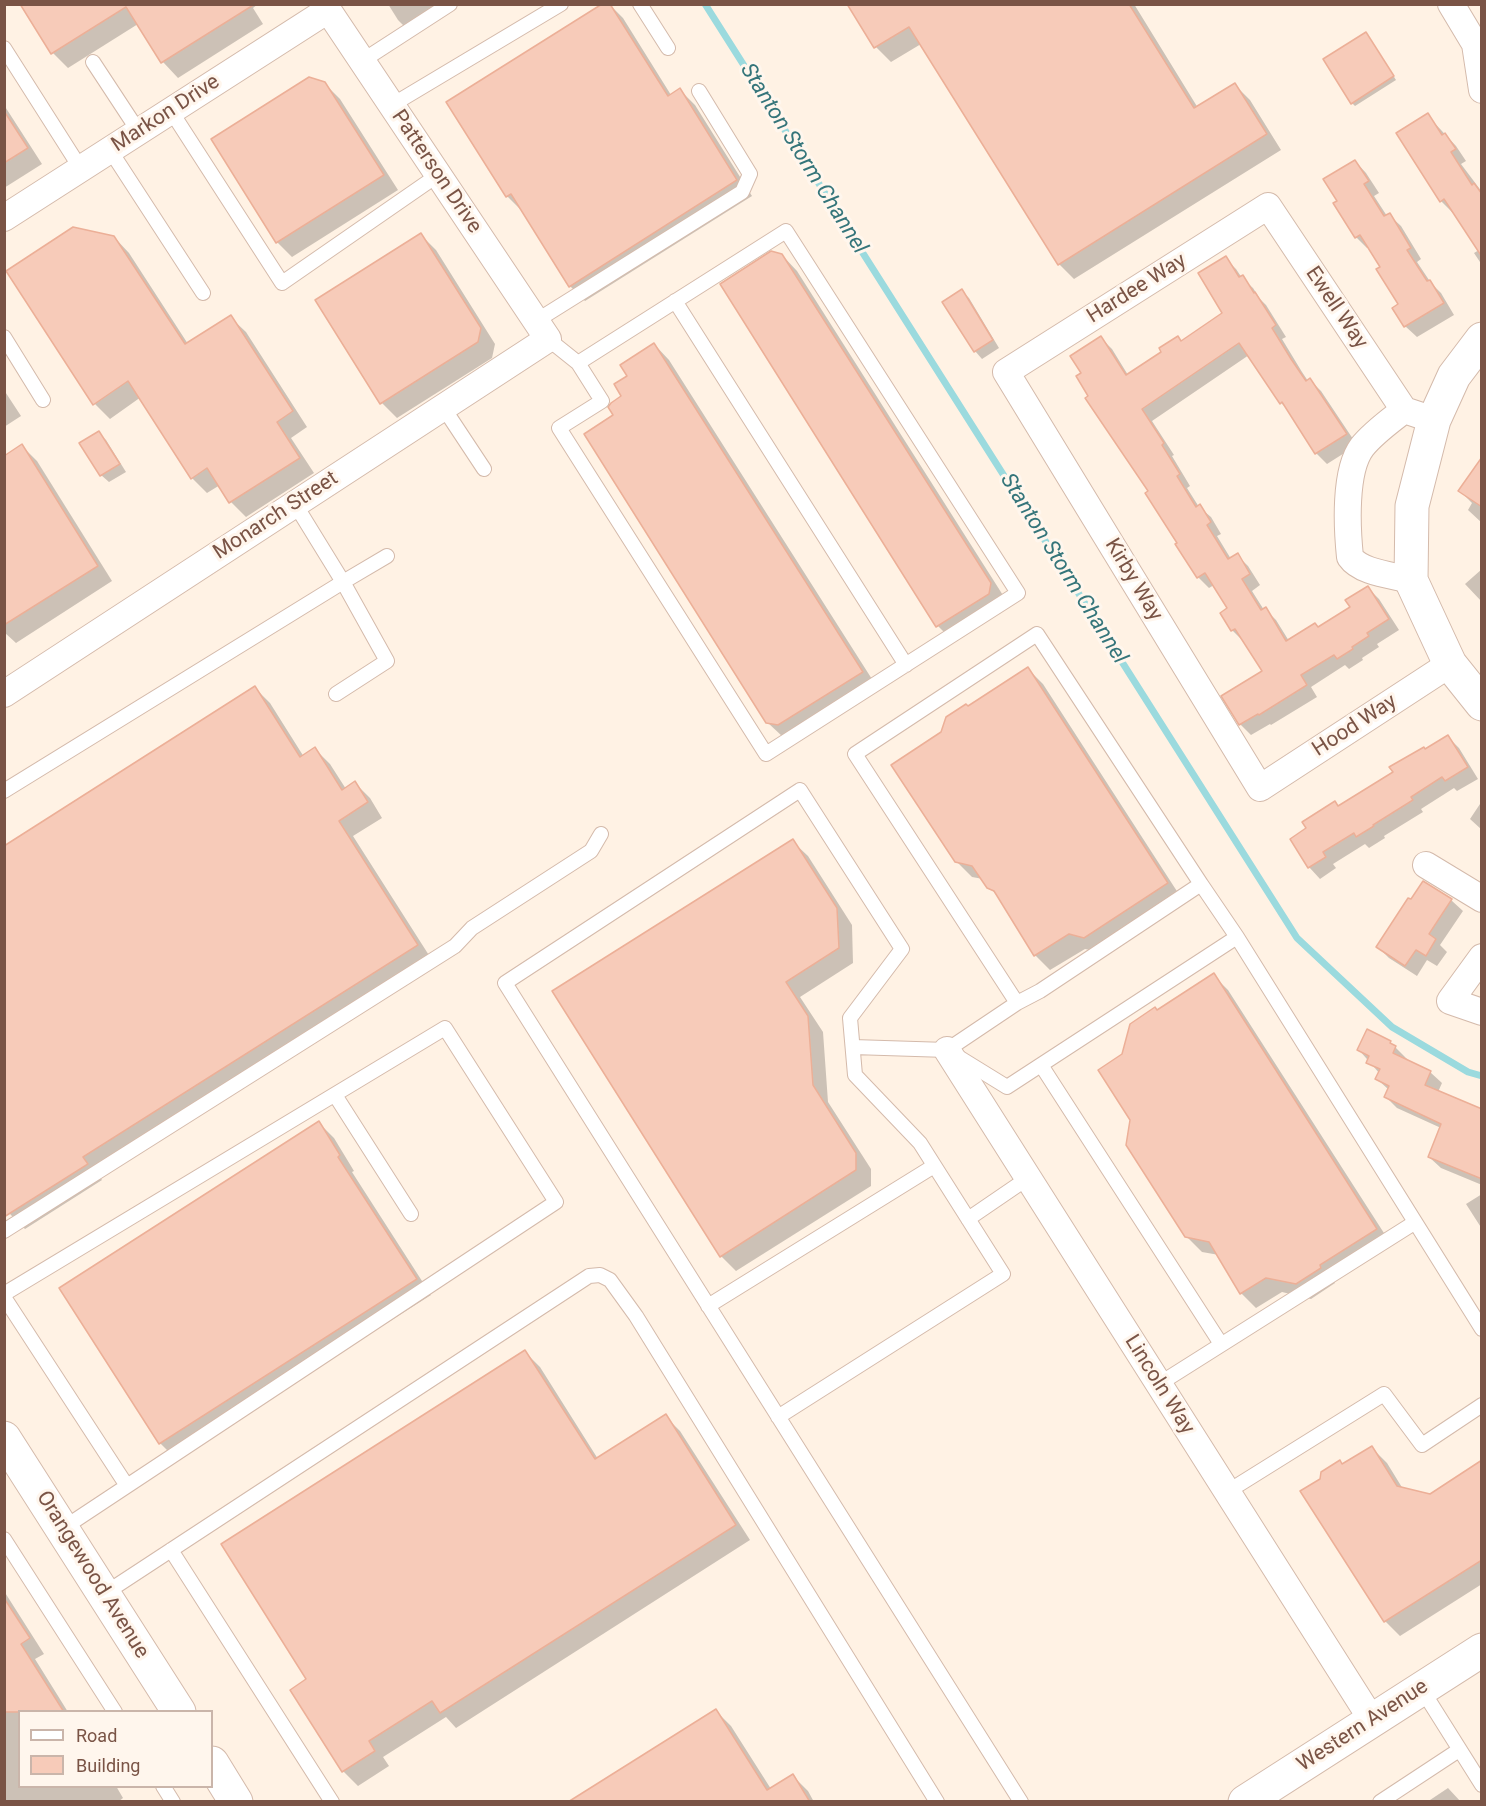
<!DOCTYPE html>
<style>
body{margin:0}
#map{position:relative;width:1486px;height:1806px;overflow:hidden;background:#fff2e4;font-family:Roboto,sans-serif}
canvas{display:block}
.frame{position:absolute;inset:0;border:6px solid #7a5446;pointer-events:none}
.legend{position:absolute;left:18px;top:1710px;width:195px;height:78px;box-sizing:border-box;background:#fff6ed;border:2px solid #cab5aa;margin:0;padding:8px 10px;list-style:none;font-size:18px;color:#7a5446}
.legend li{display:flex;align-items:center;gap:12px;height:30px}
.legend b{width:30px;border:2px solid #cab5aa}
</style>
<div id="map">
<canvas width="1486" height="1806"></canvas>
<div class="frame"></div>
<ul class="legend">
<li><b style="height:8px;background:#fff"></b>Road</li>
<li><b style="height:16px;background:#f7cbb9"></b>Building</li>
</ul>
</div>
<script>
const ctx = document.querySelector('canvas').getContext('2d');
ctx.lineJoin = 'round';
function fillPath(path, color) { ctx.fillStyle = color; ctx.fill(path, 'evenodd'); }
function trace(path, color, width, dash) { ctx.strokeStyle = color; ctx.lineWidth = width; ctx.lineCap = dash ? 'butt' : 'round'; ctx.setLineDash(dash || []); ctx.stroke(path); }
function write(font, color, halo, rows, align = 'center') {
  ctx.font = font + ' Roboto,sans-serif'; ctx.lineWidth = 6; ctx.setLineDash([]); ctx.textBaseline = 'middle'; ctx.strokeStyle = halo; ctx.fillStyle = color; for (const [text, x, y, turn = 0] of rows) {
    ctx.save(); ctx.translate(x, y); ctx.rotate((+turn || 0) * Math.PI / 180); ctx.textAlign = isNaN(turn) ? turn : align; if (halo) ctx.strokeText(text, 0, 0); ctx.fillText(text, 0, 0); ctx.restore();
  }
}
fillPath(new Path2D(`
 M22 4H258L253 8 263 24 178 78 163 62 138 24 68 68 53 53Z
 M388 4H456L413 35 398 20Z
 M609 4 623 18 671 95 680 90 695 105 752 196 585 301 570 286 522 211 507 196 448 102Z
 M849 4H1134L1198 108 1235 85 1250 100 1281 150 1074 279 1059 264 921 44 891 62 876 47Z
 M1369 37 1396 80 1355 106 1352 103Z
 M324 83 340 99 398 190 292 257 277 242Z
 M4 105 42 164 4 188Z
 M1427 115 1456 146 1466 161 1461 164 1482 192V265L1474 253 1479 250 1454 211 1452 212 1441 201Z
 M1355 161 1366 173 1379 193 1374 196 1387 216 1389 215 1401 226 1421 259 1417 262 1431 283 1441 293 1454 315 1417 337 1405 326 1394 308 1400 304 1382 267 1369 247 1367 248 1356 237 1339 201Z
 M421 235 436 250 495 344 492 358 397 418 382 403 317 300Z
 M114 237 129 253 188 344 230 317 246 332 307 427 291 438 314 473 246 517 231 502 220 485 207 493 192 478 141 397 110 419 95 404 8 271Z
 M782 255 797 271 1006 600 953 641 938 626Z
 M1225 258 1236 269 1242 278 1253 288 1260 299 1266 305 1286 337 1282 339 1302 372 1308 381 1310 380 1321 391 1357 445 1327 464 1316 453 1291 412 1281 403 1249 355 1152 421 1174 455 1172 456 1190 486 1187 488 1199 507 1211 517 1221 534 1217 536 1231 559 1237 555 1248 566 1260 585 1252 591 1264 610 1265 609 1276 620 1289 641 1318 628 1352 608 1368 588 1379 599 1399 630 1377 644 1379 647 1362 658 1363 660 1349 669 1345 665 1311 687 1317 697 1271 725 1270 724 1251 735 1240 724 1223 696 1264 671 1243 641 1232 630 1229 609 1214 585 1209 588 1198 577 1151 492 1090 396 1083 373 1101 338 1112 349 1128 375 1224 314Z
 M962 291 969 298 999 348 982 359 975 351Z
 M654 344 669 360 877 687 783 737 767 722 623 396 629 376Z
 M4 390 21 416 4 427Z
 M98 433 106 440 126 472 109 482 101 475Z
 M22 446 37 461 112 581 16 643 4 632V457Z
 M1482 460V523L1468 510 1472 503 1460 491Z
 M1482 569V602L1465 584Z
 M1028 669 1043 684 1182 899 1100 952 1085 949 1050 970 1035 955 1002 902 983 879 972 877 956 861 942 733 968 708Z
 M255 688 270 703 304 757 315 749 330 764 346 789 355 783 370 798 382 818 353 836 432 960 97 1173 102 1180 25 1229 10 1214 4 1205Z
 M1448 737 1459 748 1478 779 1457 791 1454 788 1421 809 1423 812 1384 836 1385 838 1369 848 1365 844 1333 864 1336 868 1320 879 1309 867 1308 829 1335 803 1339 807Z
 M1482 801V830L1470 819Z
 M792 841 808 856 852 925 853 963 800 997 823 1032 828 1102 871 1169V1186L736 1271 721 1256Z
 M1451 900 1463 911 1440 945 1447 952 1437 966 1427 960 1417 976 1389 958 1378 947Z
 M1213 975 1228 990 1391 1244 1334 1281 1335 1283 1311 1299 1282 1292 1256 1308 1241 1293 1219 1255 1202 1252 1186 1236 1132 1120 1124 1055 1157 1011Z
 M1390 1042 1407 1059 1406 1061 1430 1072 1442 1083 1438 1092 1480 1110 1482 1108V1185L1441 1168 1429 1157 1441 1128 1397 1108 1386 1097 1389 1090 1377 1079 1380 1074 1359 1050Z
 M319 1123 334 1138 354 1171 352 1172 431 1295 175 1458 160 1443 61 1288Z
 M1482 1194V1229L1466 1204Z
 M525 1352 540 1367 598 1459 665 1416 680 1431 750 1540 456 1728 446 1717 383 1757 389 1766 358 1786 343 1771 309 1679Z
 M1372 1448 1387 1463 1403 1489 1430 1496 1482 1462V1584L1400 1636 1385 1621 1343 1466Z
 M4 1591 44 1654 35 1659 68 1712H20V1786H116L123 1798 118 1802H4Z
 M716 1711 731 1726 771 1789 793 1776 808 1791 814 1802H571Z
 M1448 1788 1461 1802H1427Z`), '#0003');
trace(new Path2D(`
 M705 4 1297 938 1392 1027 1468 1072 1482 1076`), '#9bdade', 7);
const building = new Path2D(`
 M20 4H255L161 63 126 7 51 54Z
 M602 4H610L668 96 680 88 737 180 569 287 511 194 506 197 446 102Z
 M847 4H1129L1194 108 1235 83 1267 134 1058 265 909 27 874 48Z
 M1366 32 1394 76 1351 104 1323 59Z
 M309 77 325 82 384 175 276 243 211 139Z
 M4 111 28 148 4 163Z
 M1428 113 1442 135 1445 133 1456 149 1451 152 1472 185 1474 183 1482 194V257L1444 199 1440 202 1396 133Z
 M1355 160 1369 181 1364 184 1384 216 1390 213 1411 248 1407 250 1427 281 1430 280 1444 303 1404 327 1392 308 1398 304 1376 269 1380 267 1360 235 1355 238 1333 203 1337 201 1323 179Z
 M73 227 114 236 185 344 231 315 293 411 277 422 300 458 229 503 207 468 191 479 128 381 93 405 6 271Z
 M421 233 481 328 478 342 380 404 315 300Z
 M771 251 782 254 991 583 989 594 936 627 720 284Z
 M1226 256 1239 277 1243 275 1254 293 1255 292 1276 325 1272 328 1291 359 1306 381 1310 378 1347 434 1315 454 1282 402 1280 404 1239 343 1142 409 1164 443 1162 445 1180 474 1177 476 1196 507 1200 504 1211 522 1207 525 1228 559 1238 553 1250 574 1242 579 1261 610 1266 607 1286 641 1315 623 1318 627 1350 607 1345 600 1368 586 1389 619 1367 633 1369 636 1352 647 1353 649 1337 659 1334 655 1301 675 1307 685 1259 715 1258 714 1239 725 1221 696 1262 671 1235 629 1231 631 1220 613 1227 608 1205 573 1197 578 1175 544 1177 543 1145 493 1148 491 1085 398 1088 396 1076 376 1081 373 1070 356 1101 336 1126 375 1161 352 1159 348 1178 336 1181 341 1222 313 1198 273Z
 M962 289 993 340 974 352 942 302Z
 M654 343 863 672 778 725 766 723 584 434 613 415 608 407 611 403 621 396 614 384 627 376 620 365Z
 M99 431 120 464 100 476 79 443Z
 M22 444 98 566 4 625V456Z
 M1482 457V507L1458 491Z
 M1028 667 1168 883 1084 938 1069 934 1034 956 994 891 987 888 972 866 955 862 891 765 941 732 946 717 966 704 968 706Z
 M255 686 300 757 315 747 342 790 355 781 368 802 339 821 418 945 83 1157 88 1164 4 1217V846Z
 M1448 735 1468 767 1445 781 1442 777 1411 797 1413 800 1373 825 1374 826 1356 837 1354 833 1323 852 1326 857 1308 868 1290 839 1306 828 1302 822 1335 801 1338 806 1393 772 1389 767 1424 747 1425 749Z
 M793 839 837 908 839 948 786 982 808 1016 813 1085 856 1153V1170L720 1257 552 991Z
 M1423 881 1452 899 1429 934 1436 939 1426 956 1416 950 1405 966 1376 947 1408 898 1411 899Z
 M1214 973 1377 1229 1320 1265 1321 1268 1296 1284 1266 1278 1240 1294 1209 1242 1185 1237 1126 1145 1130 1120 1098 1070 1122 1054 1130 1024 1155 1007 1157 1010Z
 M1367 1029 1391 1041 1390 1043 1396 1046 1393 1053 1431 1071 1425 1085 1482 1109V1179L1428 1157 1441 1124 1384 1097 1389 1086 1375 1079 1380 1069 1366 1063 1369 1056 1357 1050Z
 M319 1121 340 1155 338 1157 417 1279 159 1444 59 1288Z
 M525 1350 595 1459 666 1414 736 1525 440 1713 432 1701 369 1741 375 1751 342 1772 290 1690 306 1679 221 1544Z
 M1372 1446 1397 1486 1430 1494 1482 1460V1560L1384 1622 1300 1491 1320 1479 1321 1472 1340 1460 1342 1464Z
 M4 1598 30 1638 21 1644 64 1712H4Z
 M716 1709 767 1790 793 1774 810 1802H568Z`);
fillPath(building, '#f7cbb9');
trace(building, '#ecaf97', 1.5);
const service = new Path2D(`
 M640 4 668 48
 M4 48 81 169
 M362 61 450 4
 M93 62 139 132
 M392 105 561 4
 M171 111 282 283 438 175
 M110 150 203 293
 M675 301 906 665
 M536 321 742 192 750 174 699 91
 M4 337 43 400
 M548 339 578 363 602 401 559 428 766 754 1018 593 786 231 578 363
 M443 407 484 469
 M295 504 343 582 387 661 336 694
 M4 791 343 582 387 556
 M1201 884 1237 937
 M853 1047 947 1050 1007 1087 1237 937 1482 1329
 M947 1050 1017 1003 1040 991 1201 884 1037 634 855 754 1017 1003
 M1041 1065 1221 1344
 M335 1095 411 1214
 M968 1219 1028 1178
 M4 1231 455 946 472 928 591 851 601 834
 M4 1294 445 1028 556 1202 62 1529
 M4 1297 127 1486
 M708 1306 934 1166
 M1159 1384 1414 1223
 M778 1417 1003 1274 920 1143 855 1075 850 1018 902 949 800 790 505 983 1021 1802
 M1227 1492 1384 1394 1422 1445 1482 1405
 M4 1539 115 1712
 M171 1550 332 1802
 M104 1594 589 1276 600 1275 610 1280 636 1316 937 1802
 M1421 1688 1482 1785
 M163 1786 173 1802
 M1380 1802 1459 1750`);
const minor = new Path2D(`
 M1451 4 1475 44 1482 90
 M4 218 328 10
 M1404 410C1390 421 1373 433 1362 447 1344 471 1347 528 1350 557 1361 573 1393 575 1411 580
 M1434 420 1404 410 1268 206 1006 372 1260 788 1450 664
 M4 694 548 339 324 4
 M1426 865 1482 899
 M1482 957 1450 1001 1482 1012
 M947 1050 1372 1720`);
const tertiary = new Path2D(`
 M1482 339 1454 376 1434 420 1412 506 1411 580 1450 664 1482 704
 M4 1438 179 1712
 M212 1763 236 1802
 M1245 1802 1482 1650`);
trace(service, '#d4baab', 16);
trace(minor, '#d4baab', 28);
trace(tertiary, '#d4baab', 35);
trace(service, '#fff', 14);
trace(minor, '#fff', 26);
trace(tertiary, '#fff', 33);
write('21px', '#7a5446', '#fff6ed', [
 ["Markon Drive",166,114,-33],
 ["Patterson Drive",436,172,56],
 ["Hardee Way",1137,289,-32],
 ["Ewell Way",1336,308,56],
 ["Monarch Street",276,516,-33],
 ["Kirby Way",1133,580,59],
 ["Hood Way",1355,726,-33],
 ["Lincoln Way",1159,1385,58],
 ["Orangewood Avenue",92,1575,58],
 ["Western Avenue",1363,1726,-33]
]);
write('italic 22px', '#35757a', '#fff6ed', [
 ["Stanton Storm Channel",803,159,58],
 ["Stanton Storm Channel",1063,569,58]
]);
</script>
